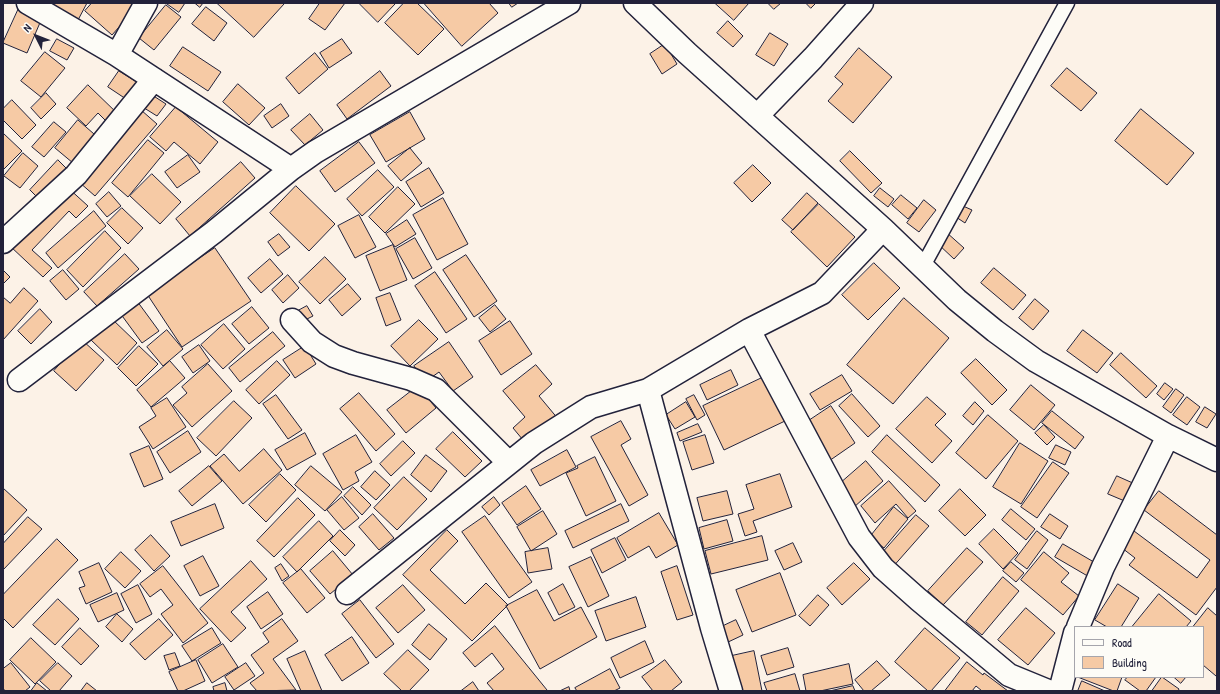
<!DOCTYPE html>
<style>
body{margin:0}
#map{position:relative;width:1220px;height:694px;overflow:hidden;background:#fcf2e7;font-family:"Patrick Hand",sans-serif}
canvas{display:block}
.frame{position:absolute;inset:0;border:4px solid #22223b;pointer-events:none}
.legend{position:absolute;left:1074px;top:626px;width:130px;height:52px;box-sizing:border-box;background:#fdfcf7;border:1px solid #a5a5ac;margin:0;padding:5px 7px;list-style:none;font-size:12px;color:#22223b}
.legend li{display:flex;align-items:center;gap:8px;height:20px}
.legend b{width:20px;border:1px solid #a5a5ac}
.north{position:absolute;left:16px;top:16px;width:40px;height:40px;-webkit-text-stroke:3px #fdfcf7;paint-order:stroke;rotate:312deg;font-size:11px;font-weight:700;line-height:16px;text-align:center;color:#22223b}
.north::after{content:'';display:block;margin:auto;width:14px;height:18px;background:#22223b;clip-path:polygon(50% 0,100% 100%,50% 72%,0 100%)}
</style>
<div id="map">
<canvas width="1220" height="694"></canvas>
<div class="frame"></div>
<ul class="legend">
<li><b style="height:5px;background:#fdfcf7"></b>Road</li>
<li><b style="height:11px;background:#f6caa5"></b>Building</li>
</ul>
<div class="north">N</div>
</div>
<script>
const ctx = document.querySelector('canvas').getContext('2d');
ctx.lineJoin = 'round';
function fillPath(path, color) { ctx.fillStyle = color; ctx.fill(path, 'evenodd'); }
function trace(path, color, width, dash) { ctx.strokeStyle = color; ctx.lineWidth = width; ctx.lineCap = dash ? 'butt' : 'round'; ctx.setLineDash(dash || []); ctx.stroke(path); }
const building = new Path2D(`
 M50 3H87L78 20 50 4Z
 M92 3H140L112 35 85 11Z
 M166 3H185L179 12Z
 M195 3H203L200 7Z
 M217 3H283L284 4 254 37Z
 M320 3H345L325 30 309 19Z
 M359 3H394L395 4 378 22Z
 M404 3H417L444 29 418 55 385 23Z
 M424 3H489L498 13 462 46Z
 M509 3H518L512 7Z
 M715 3H749L734 20Z
 M768 3H781L774 9Z
 M806 3H816L811 8Z
 M166 5 181 17 154 50 139 38Z
 M206 7 227 23 214 41 192 24Z
 M19 8 42 18 27 53 3 43Z
 M728 21 743 36 733 47 717 33Z
 M770 33 788 44 774 66 756 55Z
 M57 39 74 48 67 60 50 51Z
 M342 39 352 53 329 68 320 53Z
 M665 44 677 64 662 74 650 54Z
 M183 47 221 72 208 91 170 66Z
 M859 48 892 77 853 123 828 101 843 84 835 77Z
 M45 52 65 68 41 97 21 81Z
 M315 53 328 69 299 94 286 78Z
 M1067 68 1097 93 1081 111 1051 86Z
 M119 71 140 84 129 101 108 87Z
 M380 71 391 86 347 119 337 105Z
 M238 84 265 108 249 125 223 102Z
 M88 85 119 115 110 125 98 113 86 126 67 108Z
 M46 93 56 104 41 119 31 108Z
 M149 93 166 104 157 116 141 106Z
 M12 100 36 125 22 139 3 120V109Z
 M281 104 289 116 272 128 264 116Z
 M176 107 218 142 200 164 174 142 166 151 150 137Z
 M1141 109 1194 153 1167 185 1115 141Z
 M141 110 157 124 95 196 79 182Z
 M410 112 425 139 386 162 370 135Z
 M310 114 323 130 305 145 291 130Z
 M78 120 102 141 79 168 55 148Z
 M54 122 66 132 44 157 32 147Z
 M3 133 22 151 3 170Z
 M148 140 164 153 128 197 112 183Z
 M359 142 375 163 335 192 320 171Z
 M410 148 422 163 401 181 388 166Z
 M850 151 882 183 871 193 840 161Z
 M23 153 38 166 20 188 4 176Z
 M188 155 200 172 177 188 165 172Z
 M58 160 71 173 43 203 30 190Z
 M241 162 255 178 190 236 176 219Z
 M753 165 771 183 752 202 734 183Z
 M429 168 444 193 421 207 406 182Z
 M378 170 394 187 362 216 347 199Z
 M152 174 181 202 160 224 130 196Z
 M66 186 88 206 76 218 69 211 32 250 52 268 43 277 10 246Z
 M296 186 335 224 309 251 270 213Z
 M398 187 415 204 385 233 369 217Z
 M880 188 894 199 888 207 874 196Z
 M109 192 121 206 107 217 96 204Z
 M807 193 818 203 793 230 782 220Z
 M901 195 917 208 908 219 892 205Z
 M443 198 468 244 437 260 413 215Z
 M924 200 936 210 919 232 907 223Z
 M819 204 855 237 827 267 791 232Z
 M963 206 972 210 965 223 956 217Z
 M122 208 143 228 128 244 107 223Z
 M94 211 106 226 58 268 46 253Z
 M359 215 376 247 355 258 338 226Z
 M407 220 416 234 395 247 386 234Z
 M105 231 121 248 83 287 67 270Z
 M946 232 964 248 954 259 937 243Z
 M279 234 290 247 278 256 268 242Z
 M415 238 432 268 413 279 396 249Z
 M393 245 407 280 380 291 366 256Z
 M215 248 251 301 182 347 147 294Z
 M125 254 139 269 97 306 84 292Z
 M466 255 497 301 474 317 443 270Z
 M325 257 346 279 320 304 299 282Z
 M270 259 283 274 261 293 248 278Z
 M874 263 900 288 868 320 842 295Z
 M994 268 1026 295 1013 310 981 283Z
 M3 270 10 277 3 284Z
 M63 270 79 289 66 300 50 281Z
 M435 272 467 319 446 333 415 286Z
 M288 275 299 288 283 303 272 290Z
 M348 284 361 299 342 316 329 300Z
 M24 288 38 301 3 340V297L10 303Z
 M390 293 401 320 386 326 376 298Z
 M904 298 949 338 893 404 847 365Z
 M1035 299 1049 311 1033 330 1019 318Z
 M137 301 159 331 142 343 120 313Z
 M495 305 506 319 490 332 479 318Z
 M307 306 313 316 301 322 296 312Z
 M252 307 269 328 249 344 232 324Z
 M40 309 52 322 31 344 18 331Z
 M111 318 137 343 117 365 90 339Z
 M419 320 438 339 410 366 391 346Z
 M510 321 532 354 501 375 479 341Z
 M224 324 245 349 223 369 201 345Z
 M167 330 183 349 163 366 147 347Z
 M1083 330 1113 353 1097 373 1067 351Z
 M273 332 285 346 240 382 229 368Z
 M82 340 104 360 76 391 54 371Z
 M449 342 473 377 453 391 439 372 425 382 414 366Z
 M199 345 210 361 193 373 182 357Z
 M139 346 158 364 136 386 118 368Z
 M305 346 316 364 295 378 283 360Z
 M1121 353 1157 386 1146 398 1110 365Z
 M976 359 1007 390 992 405 961 373Z
 M170 361 185 378 151 407 137 390Z
 M277 361 290 375 259 404 246 390Z
 M208 364 232 391 192 427 173 405 187 393 182 387Z
 M536 365 552 384 539 396 559 420 528 446 513 428 525 417 503 391Z
 M731 370 738 385 707 400 700 385Z
 M842 375 852 391 820 410 810 394Z
 M764 377 785 421 724 450 703 406Z
 M1165 383 1173 389 1164 400 1157 394Z
 M1031 385 1055 405 1034 430 1010 410Z
 M418 386 436 408 406 433 387 410Z
 M1176 389 1184 395 1171 413 1163 407Z
 M359 393 395 434 376 451 340 409Z
 M852 394 880 426 868 437 839 406Z
 M276 395 302 430 288 439 263 404Z
 M694 395 705 415 697 420 686 399Z
 M927 397 946 414 935 425 952 441 932 463 896 429Z
 M1187 397 1200 407 1187 425 1173 415Z
 M167 398 186 427 153 449 139 427 156 416 151 408Z
 M234 401 252 418 216 456 197 438Z
 M686 402 695 417 675 429 666 415Z
 M975 402 984 411 973 425 963 416Z
 M831 406 855 443 829 461 804 424Z
 M1205 407 1216 414 1207 428 1196 422Z
 M1052 411 1084 437 1075 449 1042 423Z
 M988 415 1018 441 986 479 956 453Z
 M621 421 631 439 621 445 648 495 629 506 591 437Z
 M698 424 702 432 680 441 677 433Z
 M1044 425 1055 437 1047 445 1035 433Z
 M188 431 201 452 170 473 157 452Z
 M453 432 482 461 465 477 436 449Z
 M305 433 316 454 287 470 275 450Z
 M356 435 372 462 355 472 359 481 343 490 323 454Z
 M705 435 714 463 692 470 683 442Z
 M887 435 940 485 925 502 872 452Z
 M403 441 415 453 391 476 380 464Z
 M1020 443 1048 461 1021 504 993 487Z
 M1056 445 1071 452 1065 465 1049 458Z
 M149 446 163 479 144 487 130 454Z
 M264 449 282 470 243 504 210 466 224 454 239 471Z
 M567 450 576 467 540 486 531 470Z
 M426 455 447 471 431 492 411 475Z
 M595 457 616 501 586 516 566 473 578 468 577 466Z
 M866 461 883 481 853 508 835 488Z
 M1053 462 1069 473 1037 518 1021 507Z
 M209 466 222 481 192 506 179 491Z
 M311 466 342 492 325 511 295 485Z
 M375 471 390 485 376 500 361 487Z
 M280 474 296 490 266 522 249 505Z
 M780 474 792 507 753 521 757 532 745 536 738 514 754 509 746 485Z
 M1117 476 1135 484 1127 502 1108 494Z
 M404 477 427 499 397 530 374 508Z
 M889 481 916 511 908 518 896 504 875 523 861 506Z
 M526 486 541 509 517 525 502 503Z
 M353 487 371 505 362 515 344 496Z
 M3 488 27 510 3 536Z
 M960 489 986 515 965 536 939 511Z
 M727 491 733 514 703 521 697 498Z
 M1159 491 1217 535V587L1196 615 1129 565 1135 558 1122 548 1134 531 1197 578 1210 560 1144 510Z
 M342 497 359 518 344 530 327 510Z
 M494 497 500 505 489 515 482 507Z
 M298 498 315 515 274 557 257 541Z
 M215 504 224 528 181 546 171 522Z
 M621 504 629 521 573 548 565 531Z
 M894 507 908 519 884 548 870 537Z
 M1011 509 1035 529 1026 540 1002 520Z
 M543 511 557 534 531 551 517 527Z
 M659 513 678 545 656 558 649 546 628 558 617 538Z
 M373 514 394 538 379 550 359 527Z
 M1050 514 1068 526 1060 539 1041 527Z
 M916 515 929 526 891 569 878 558Z
 M485 516 532 582 509 598 462 532Z
 M28 517 42 529 3 570V544Z
 M727 520 733 541 704 549 699 528Z
 M319 521 333 536 297 572 283 557Z
 M994 529 1018 553 1003 569 979 544Z
 M340 530 355 545 345 556 330 541Z
 M447 530 458 541 430 570 465 604 486 583 508 605 472 641 403 575Z
 M1037 531 1048 540 1027 569 1015 560Z
 M151 535 170 556 154 571 135 550Z
 M762 536 768 560 711 574 705 551Z
 M615 538 626 560 602 573 591 550Z
 M57 539 78 560 13 628 3 618V595Z
 M793 543 802 562 784 570 775 551Z
 M1063 544 1099 565 1091 578 1055 557Z
 M548 548 552 569 528 573 525 552Z
 M967 548 983 562 943 605 928 591Z
 M333 551 353 575 330 594 310 571Z
 M121 552 141 571 125 588 105 569Z
 M1044 552 1069 573 1061 582 1079 596 1063 615 1021 580Z
 M203 556 219 586 200 596 184 566Z
 M591 557 609 596 588 607 569 567Z
 M251 561 267 579 231 612 246 628 231 642 200 609Z
 M1011 562 1024 573 1016 582 1003 571Z
 M99 563 112 592 86 604 79 588 85 586 79 572Z
 M854 563 870 579 842 605 827 588Z
 M281 564 289 576 282 581 275 568Z
 M163 566 208 623 183 643 161 614 173 605 161 589 150 597 140 584Z
 M677 566 693 615 677 620 661 572Z
 M301 569 325 598 307 613 283 583Z
 M780 573 796 615 752 632 736 590Z
 M1003 577 1019 591 982 635 966 622Z
 M563 584 575 607 559 615 548 593Z
 M1118 584 1139 598 1121 627H1107L1095 620Z
 M138 585 152 614 136 623 121 594Z
 M403 585 425 610 398 633 376 608Z
 M537 590 554 621 581 607 597 637 540 669 506 606Z
 M268 592 283 614 261 629 247 607Z
 M117 593 124 610 98 622 90 605Z
 M1159 594 1191 621 1186 627H1132Z
 M818 595 829 605 810 626 799 616Z
 M636 597 646 627 606 641 595 611Z
 M58 599 79 619 55 645 33 625Z
 M360 600 394 644 376 658 342 614Z
 M1026 608 1055 633 1028 665 998 640Z
 M1208 608 1217 616V674L1216 676 1203 665V627H1193Z
 M117 614 133 629 122 642 106 627Z
 M159 619 173 635 145 660 130 644Z
 M282 619 298 641 273 659 296 690 257 691 250 683 264 673 251 655 269 642 263 633Z
 M736 620 743 635 726 643 719 628Z
 M429 624 447 639 430 660 412 645Z
 M495 626 547 690 546 691H494L487 683 504 669 492 653 475 667 463 653Z
 M80 628 99 646 81 665 62 647Z
 M212 628 221 643 192 661 182 646Z
 M925 628 960 658 931 691H928L895 662Z
 M352 637 369 663 342 681 325 655Z
 M31 638 56 662 35 684 10 660Z
 M645 641 654 662 620 678 611 658Z
 M223 644 238 667 212 683 198 660Z
 M788 648 794 667 767 675 761 656Z
 M408 650 429 670 409 691H402L384 674Z
 M305 651 322 691H301L287 659Z
 M754 651 762 691H733L727 657Z
 M175 653 180 666 169 670 164 656Z
 M196 660 205 681 183 691H178L169 672Z
 M665 660 682 682 671 691H653L642 677Z
 M877 661 890 675 871 691H864L855 680Z
 M967 662 983 675 984 673 1008 691H982L976 686 972 691H945Z
 M11 663 30 687 25 691H5L3 688V669Z
 M58 663 72 676 59 691H51L40 681Z
 M246 663 255 676 234 690 225 677Z
 M849 664 853 684 820 691H806L803 675Z
 M610 669 620 688 614 691H577L575 688Z
 M795 674 800 691H767L764 683Z
 M1078 677H1122L1117 691H1114Z
 M1128 677H1156L1146 691H1140L1125 680Z
 M1162 677 1179 689 1178 691H1152Z
 M1174 677H1186L1181 683Z
 M1082 681 1105 691H1078Z
 M473 682 479 691H461Z
 M37 683 47 691H31Z
 M87 683 97 691H81Z
 M225 683 227 691H214L213 687Z
 M853 686 855 691H830Z
 M569 687 570 691H560Z`);
fillPath(building, '#f6caa5');
trace(building, '#22223b', 1);
const lane = new Path2D(`
 M923 266 1067 3`);
const street = new Path2D(`
 M28 3 117 55 291 169
 M635 3 687 53 883 229 957 300 995 331 1036 361 1168 436 1217 460
 M117 55 146 3
 M757 116 813 58 862 3
 M3 242 76 175 154 79
 M292 320 312 342 334 356 353 363 411 379 436 390 509 463
 M749 330 859 537 883 568 919 600 1009 675 1048 691
 M19 380 214 232 291 169 315 152 569 3
 M648 390 712 628 731 691
 M347 593 534 443 591 407 648 390 749 330 822 293 883 229
 M1078 627 1103 567 1168 436
 M1060 691 1075 633`);
trace(lane, '#22223b', 17);
trace(street, '#22223b', 25);
trace(lane, '#fdfcf7', 14);
trace(street, '#fdfcf7', 22);
</script>
